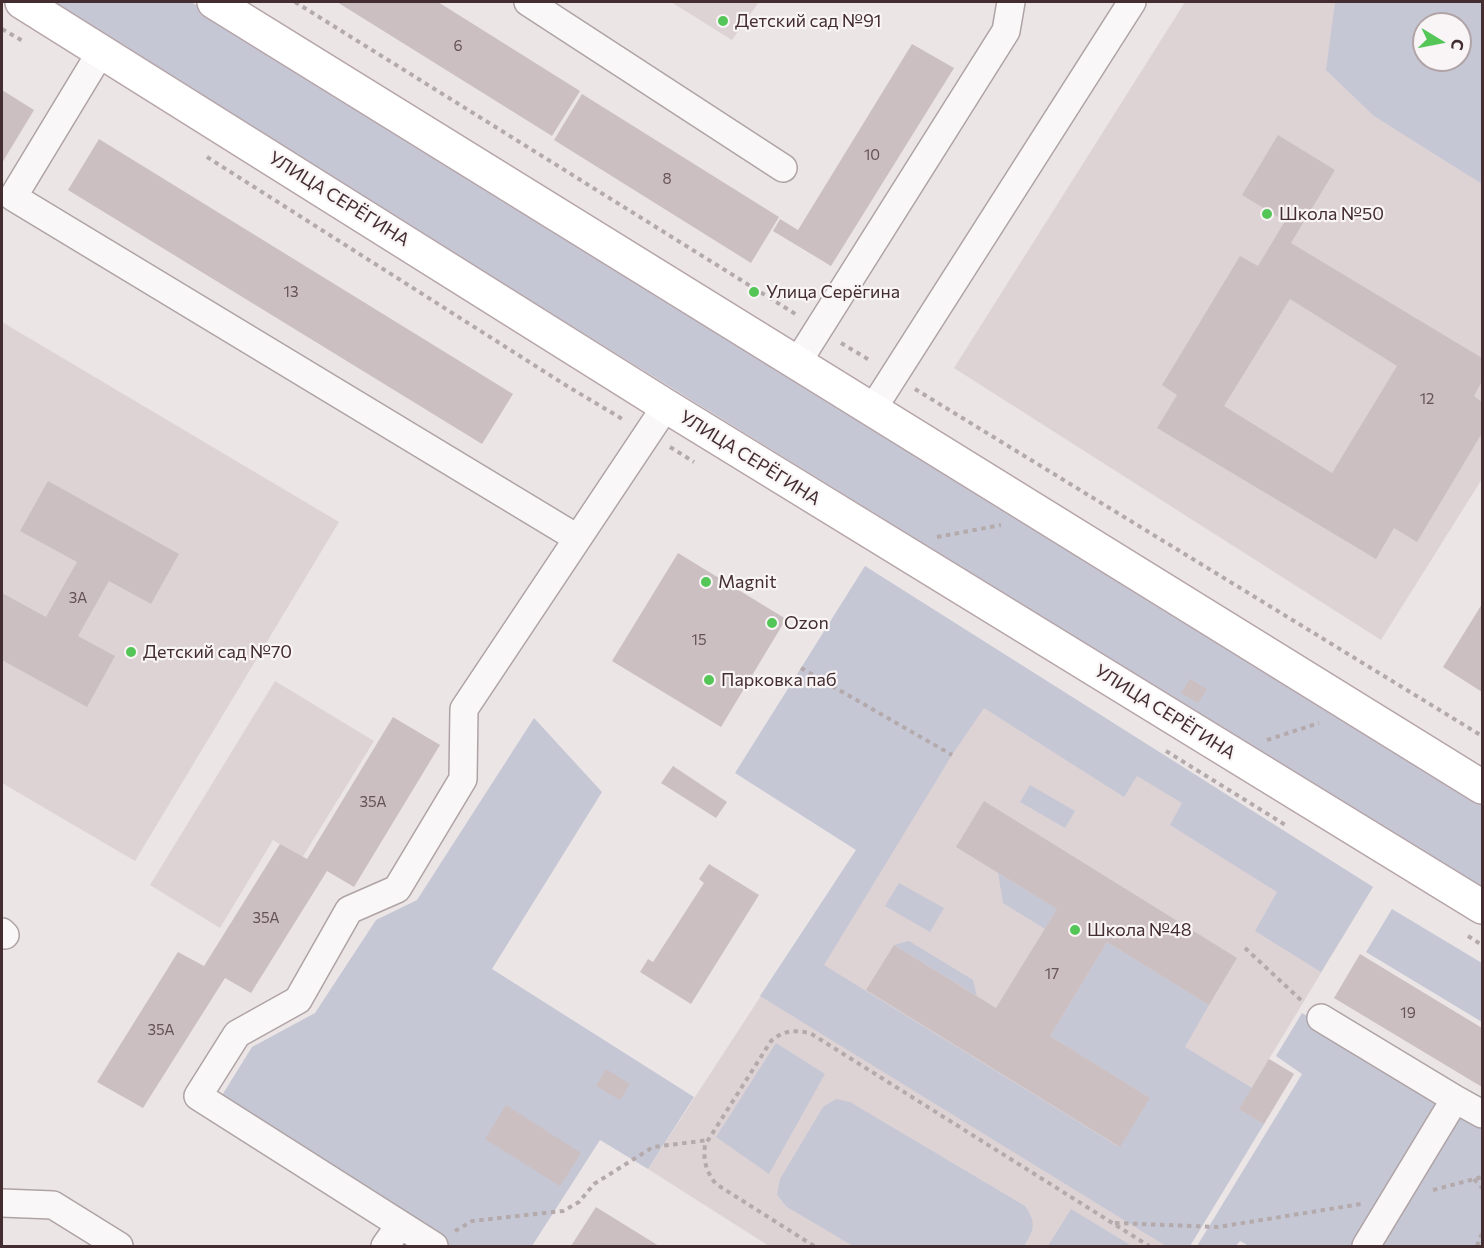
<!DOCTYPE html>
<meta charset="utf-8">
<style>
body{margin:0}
#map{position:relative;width:1484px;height:1248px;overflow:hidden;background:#ebe5e6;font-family:Commissioner,sans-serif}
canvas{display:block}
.frame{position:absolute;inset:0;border:3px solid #432d31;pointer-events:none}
.north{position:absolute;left:1412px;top:12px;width:60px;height:60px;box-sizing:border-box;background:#f9f4f5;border:2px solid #b0a4a7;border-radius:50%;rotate:100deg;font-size:16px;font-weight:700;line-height:24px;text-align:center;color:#432d31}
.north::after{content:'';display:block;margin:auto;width:21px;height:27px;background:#54c657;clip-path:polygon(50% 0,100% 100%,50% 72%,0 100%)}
</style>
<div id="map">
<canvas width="1484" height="1248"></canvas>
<div class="frame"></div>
<div class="north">С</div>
</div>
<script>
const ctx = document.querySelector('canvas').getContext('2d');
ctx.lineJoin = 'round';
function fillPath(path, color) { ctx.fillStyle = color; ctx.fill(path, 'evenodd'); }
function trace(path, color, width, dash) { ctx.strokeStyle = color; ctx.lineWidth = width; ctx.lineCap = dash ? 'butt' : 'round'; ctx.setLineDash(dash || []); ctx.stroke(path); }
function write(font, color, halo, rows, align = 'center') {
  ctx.font = font + ' Commissioner,sans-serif'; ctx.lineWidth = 4.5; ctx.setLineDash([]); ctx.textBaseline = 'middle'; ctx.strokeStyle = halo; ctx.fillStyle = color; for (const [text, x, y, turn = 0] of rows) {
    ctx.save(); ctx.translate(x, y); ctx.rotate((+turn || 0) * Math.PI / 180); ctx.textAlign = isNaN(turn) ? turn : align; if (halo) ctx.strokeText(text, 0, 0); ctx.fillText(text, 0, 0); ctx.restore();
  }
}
fillPath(new Path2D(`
 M671 2H759L732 40Z
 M1185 2H1482V479L1381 640 954 368ZM1424 24H1460V60H1424Z
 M2 322 339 522 135 861 2 783Z
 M986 643 1373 887 1269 1059 1294 1074 1190 1246H769L648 1169 856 850Z
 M275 681 374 741 302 858 273 840 220 928 150 885Z`), '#ddd3d5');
fillPath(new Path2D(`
 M48 2H191L1482 805V889Z
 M1335 2H1482V184L1374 116 1326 70ZM1424 24H1460V60H1424Z
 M865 566 1373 887 1321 972 1255 931 1277 892 1170 825 1182 803 1137 776 1124 797 984 708 952 755 824 965 1119 1147 1150 1098 1050 1036 1107 942 1209 1005 1185 1047 1252 1088 1239 1109 1264 1124 1190 1246H1166L760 996 856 850 735 773Z
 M534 718 602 792 492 969 694 1097 648 1169 600 1140 532 1246H439L216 1105 252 1047 315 1013 376 920 417 900Z
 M1030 785 1075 811 1065 828 1020 802Z
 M998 873 1057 909 1045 929 1003 903Z
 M899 883 944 908 930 932 885 906Z
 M1392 909 1482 963V1022L1366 952Z
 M909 941 973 980 977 996 894 945Z
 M1302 1013 1446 1100 1356 1246H1249L1240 1241 1236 1246H1197L1302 1074 1276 1056Z
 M776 1043 825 1074 769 1174 716 1137Z
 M836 1099 850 1102 1025 1206C1037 1223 1034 1230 1024 1246H853L787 1207 777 1195 780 1179 823 1107Z
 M1457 1106 1482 1121V1246H1373Z
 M1071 1209 1132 1246H1048Z`), '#c6c7d5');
fillPath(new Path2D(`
 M337 2H438L580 91 552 136Z
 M912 44 954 68 831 266 773 231 780 219 798 230Z
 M2 90 34 110 2 163Z
 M582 94 779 217 751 263 554 140Z
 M1278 135 1335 170 1291 243 1482 358V381L1474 396 1482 402V433L1417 542 1394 528 1376 559 1157 428 1177 395 1162 385 1240 256 1258 266 1285 221 1242 195ZM1290 299 1397 366 1332 473 1224 406Z
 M99 139 513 394 482 444 68 190Z
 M48 481 179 554 151 604 109 581 78 636 115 656 87 707 2 660V593L46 617 77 562 20 531Z
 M678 553 786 619 721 727 612 661Z
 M1482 604V692L1443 667Z
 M1190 679 1207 689 1198 703 1181 693Z
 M393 717 440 745 354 887 327 871 251 993 225 978 143 1108 97 1082 178 952 204 966 280 844 307 859Z
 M673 766 727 802 716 818 661 783Z
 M984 801 1237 958 1209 1005 1107 942 1050 1036 1150 1098 1120 1147 866 990 894 945 996 1008 1057 909 956 847Z
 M709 864 759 895 691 1004 640 972 648 959 653 962 704 883 699 879Z
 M1360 954 1482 1028V1087L1334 998Z
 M1269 1059 1294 1074 1264 1124 1239 1109Z
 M606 1069 630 1084 620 1100 596 1086Z
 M506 1105 581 1153 560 1186 485 1139Z
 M596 1207 659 1246H571Z`), '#cbbfc1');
const minor = new Path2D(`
 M528 2 783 168
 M102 50 13 197 577 538
 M797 363 1006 31 1011 2
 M872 410 1132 2
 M2 932 5 935
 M1321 1018 1455 1099
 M2 1203 53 1205 119 1246
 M385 1246 400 1225
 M434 1246 198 1096 237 1034 298 1000 349 910 397 889 463 779 464 709 666 406
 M1366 1246 1455 1099 1482 1114`);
const major = new Path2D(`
 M22 2 666 406 1482 907
 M214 2 1482 787`);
trace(minor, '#afa3a5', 30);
trace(major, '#b6a5a9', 36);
trace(new Path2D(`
 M295 2 797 315
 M2 29 23 41
 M207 157 567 386 624 420
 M841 343 871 361
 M915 389 1482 736
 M670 447 694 462
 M937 537 1001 525
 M801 668 952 755
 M1267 740 1319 723
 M1166 751 1287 826
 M1468 936 1482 945
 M1245 948 1303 1002
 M1474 1179 1482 1188
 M1433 1190 1482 1177
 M1115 1223 1218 1227 1361 1204
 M455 1231 472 1221 563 1211 579 1202 594 1184 653 1147 709 1140
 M814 1246 716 1184C706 1171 703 1161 705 1145L771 1041C784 1030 794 1030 810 1033L1149 1246
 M1477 1246 1482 1233`), '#b4aaac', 4, [4.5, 4.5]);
trace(minor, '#faf7f8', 27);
trace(major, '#fff', 33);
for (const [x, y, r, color] of [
 [723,21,6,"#54c657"],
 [1267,214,6,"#54c657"],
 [754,292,6,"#54c657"],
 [706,582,6,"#54c657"],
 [772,623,6,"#54c657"],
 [131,652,6,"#54c657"],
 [709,680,6,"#54c657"],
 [1075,930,6,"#54c657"]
]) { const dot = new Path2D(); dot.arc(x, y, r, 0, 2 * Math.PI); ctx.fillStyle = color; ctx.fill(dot); trace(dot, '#f9f4f5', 2); }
write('15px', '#655255', null, [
 ["6",458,46],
 ["10",872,155],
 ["8",667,179],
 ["13",291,292],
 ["12",1427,399],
 ["3А",78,598],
 ["15",699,640],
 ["35А",373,802],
 ["35А",266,918],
 ["17",1052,974],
 ["19",1408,1013],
 ["35А",161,1030]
]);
write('18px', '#432d31', '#f9f4f5', [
 ["Детский сад №91",735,21],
 ["Школа №50",1279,214],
 ["Улица Серёгина",766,292],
 ["Magnit",718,582],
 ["Ozon",784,623],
 ["Детский сад №70",143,652],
 ["Парковка паб",721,680],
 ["Школа №48",1087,930]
], 'left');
write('18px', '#432d31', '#f9f4f5', [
 ["УЛИЦА СЕРЁГИНА",339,199,32],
 ["УЛИЦА СЕРЁГИНА",750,458,32],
 ["УЛИЦА СЕРЁГИНА",1165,712,32]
]);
</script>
